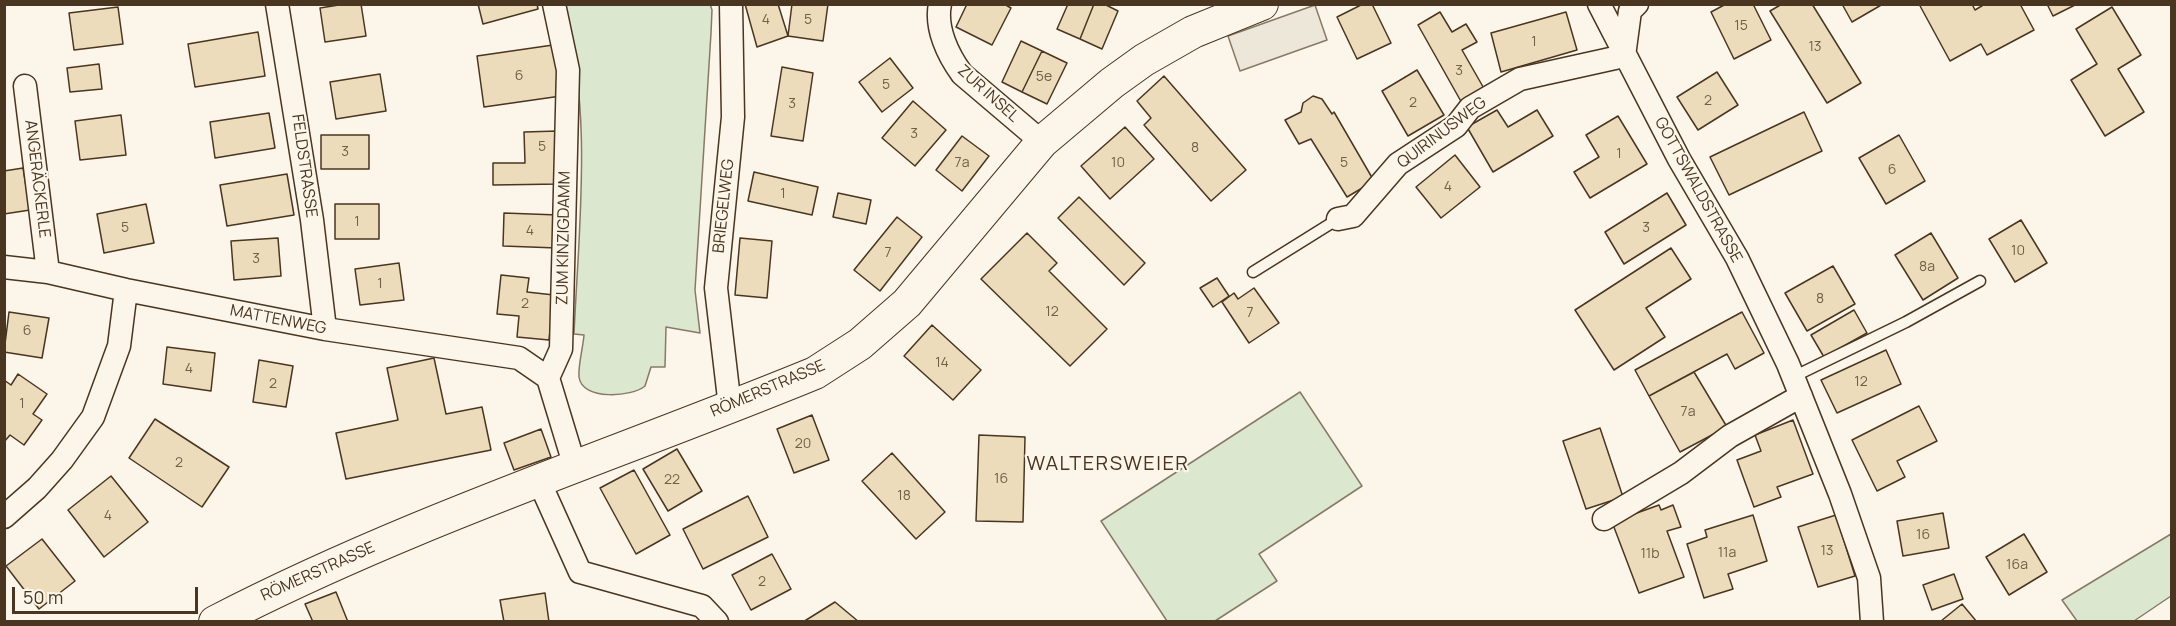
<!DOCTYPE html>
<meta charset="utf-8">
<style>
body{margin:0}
#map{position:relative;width:2176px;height:626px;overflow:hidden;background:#fbf6e9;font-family:Manrope,sans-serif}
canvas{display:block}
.frame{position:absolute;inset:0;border:6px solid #4a3520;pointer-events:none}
.scale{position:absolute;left:12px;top:587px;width:186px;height:27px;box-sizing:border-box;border:3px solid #4a3520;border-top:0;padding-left:8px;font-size:18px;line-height:21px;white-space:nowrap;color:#4a3520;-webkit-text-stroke:4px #fbf6e9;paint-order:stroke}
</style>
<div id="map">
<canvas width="2176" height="626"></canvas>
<div class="frame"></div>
<div class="scale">50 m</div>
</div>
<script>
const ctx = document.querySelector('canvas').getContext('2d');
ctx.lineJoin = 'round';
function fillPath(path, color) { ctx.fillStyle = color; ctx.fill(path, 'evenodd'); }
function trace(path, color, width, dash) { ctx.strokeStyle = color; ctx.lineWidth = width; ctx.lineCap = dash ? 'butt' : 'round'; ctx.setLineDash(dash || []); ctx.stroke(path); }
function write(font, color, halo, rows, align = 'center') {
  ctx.font = font + ' Manrope,sans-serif'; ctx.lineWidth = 4.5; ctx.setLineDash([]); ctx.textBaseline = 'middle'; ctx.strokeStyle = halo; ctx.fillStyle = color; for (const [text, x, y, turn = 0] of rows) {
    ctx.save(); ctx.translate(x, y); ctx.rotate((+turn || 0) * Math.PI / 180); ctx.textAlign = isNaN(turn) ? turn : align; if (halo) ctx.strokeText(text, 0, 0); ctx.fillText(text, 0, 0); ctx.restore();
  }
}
const green = new Path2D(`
 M710 4 712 10 711 33 695 290 700 333 666 327 665 367H651L645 386C632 397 582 401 579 377 578 365 583 348 584 335L574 334C579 223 593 112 563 5Z
 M1300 392 1362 486 1259 554 1277 581 1215 621H1167L1101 521Z
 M2171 534V596L2134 621H2077L2062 600Z`);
fillPath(green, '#dce7d0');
trace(green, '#887966', 1.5);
const parking = new Path2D(`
 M1315 5 1327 40 1240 71 1228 36Z`);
fillPath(parking, '#ede7d9');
trace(parking, '#887966', 1.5);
const building = new Path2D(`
 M345 4H361L366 36 325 42 320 8Z
 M478 4H537L538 9 483 24Z
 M745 4H778L788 36 757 47Z
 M792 4H828L823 41 788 36Z
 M967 4H1004L1011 8 992 45 956 27Z
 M1068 4H1094L1080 39 1057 29Z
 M1094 4H1104L1118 11 1102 49 1080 39Z
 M1363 4H1372L1391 43 1357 59 1337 17Z
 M1726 4H1753L1771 40 1734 59 1711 12Z
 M1782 4H1812L1861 83 1827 103 1770 11Z
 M1842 4H1883L1852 22Z
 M1919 4H1972L1975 10 1985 4H2020L2034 30 1987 55 1981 44 1950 61Z
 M2047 4H2077L2053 16Z
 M118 7 123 44 74 50 69 13Z
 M2112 7 2141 55 2118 69 2144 112 2105 136 2071 80 2097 64 2076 29Z
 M1440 12 1452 32 1466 24 1477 42 1462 50 1486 92 1463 105 1418 25Z
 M1566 12 1577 50 1501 72 1491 33Z
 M258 32 265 76 195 87 188 44Z
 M1021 41 1042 51 1022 92 1002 82Z
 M553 45 561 96 484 107 477 56Z
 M1042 51 1067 63 1047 104 1022 92Z
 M890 58 913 88 882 112 859 82Z
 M99 64 102 89 70 92 67 68Z
 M782 67 813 73 803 141 771 136Z
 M1417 70 1444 115 1408 136 1382 91Z
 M1717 72 1738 105 1698 130 1677 97Z
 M380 74 386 111 336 119 330 82Z
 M1164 76 1246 170 1211 201 1144 125 1151 118 1137 101Z
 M1313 96 1322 99 1332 114 1334 112 1374 181 1347 197 1311 139 1299 144 1285 120 1301 112 1303 103Z
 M913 101 946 130 915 166 882 138Z
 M1497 110 1508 127 1537 110 1553 136 1493 172 1467 127Z
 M1804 112 1822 151 1729 195 1710 157Z
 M269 113 275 148 215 158 210 122Z
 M121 115 126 155 80 160 75 121Z
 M1618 116 1647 164 1590 198 1574 172 1599 157 1586 135Z
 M1125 127 1154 159 1110 199 1081 166Z
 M558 131 560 184 493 185V163H525L524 132Z
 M321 135H369V169H321Z
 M1899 135 1925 181 1886 204 1859 158Z
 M962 136 989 156 962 191 936 170Z
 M1455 155 1480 187 1441 218 1416 187Z
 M23 168 30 210 4 214V171Z
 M754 172 818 187 812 215 748 201Z
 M287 174 294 215 227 226 220 185Z
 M838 193 871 200 866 224 833 217Z
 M1667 193 1686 225 1624 264 1605 232Z
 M1079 197 1145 263 1124 285 1058 218Z
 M146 204 154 243 104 253 97 214Z
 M335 204H379V239H335Z
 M504 213 558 215 557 248 503 246Z
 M897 217 922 237 880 291 854 270Z
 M2021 220 2047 263 2015 282 1989 239Z
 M1027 233 1057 263 1049 271 1107 329 1070 366 981 279Z
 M1931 233 1958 278 1923 300 1895 255Z
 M278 238 281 276 234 280 231 241Z
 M740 238 772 241 767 298 735 295Z
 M1671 248 1691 279 1646 308 1665 337 1614 370 1575 310Z
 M399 263 404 300 360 305 355 269Z
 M1833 266 1855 304 1807 331 1785 293Z
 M501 275 529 278 527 292 554 295 549 340 517 337 519 316 497 314Z
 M1217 278 1229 296 1213 307 1200 288Z
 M1254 288 1279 323 1249 343 1222 302 1234 293 1238 299Z
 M1854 310 1867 333 1824 357 1811 335Z
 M9 312 49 318 42 358 4 352Z
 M1742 312 1764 353 1735 369 1727 354 1649 396 1635 370Z
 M932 325 981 370 953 400 904 356Z
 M167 347 215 353 211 391 163 384Z
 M1886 350 1901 384 1837 413 1821 380Z
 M434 358 446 414 482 407 491 450 346 479 336 433 398 420 387 368Z
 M259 360 293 366 286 407 253 402Z
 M1694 372 1727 427 1680 452 1649 396Z
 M18 374 47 394 33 414 42 420 24 445 10 435 4 442V380L11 385Z
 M1919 406 1937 441 1897 461 1905 477 1877 491 1852 440Z
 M812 415 829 460 794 473 777 429Z
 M155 419 229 467 202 507 129 458Z
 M1793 420 1813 474 1777 487 1781 497 1754 507 1737 460 1761 451 1755 435Z
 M1600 428 1623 497 1586 509 1563 441Z
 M541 429 551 457 514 470 504 443Z
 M979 435 1025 437 1023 522 976 521Z
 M677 449 702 491 668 511 643 469Z
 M892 453 945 512 916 539 862 481Z
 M634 470 670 535 636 554 600 488Z
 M111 476 148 522 104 557 68 510Z
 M748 496 768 537 703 569 683 529Z
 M1659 505 1661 510 1673 505 1681 527 1667 531 1684 577 1639 593 1612 522Z
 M1943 513 1949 548 1903 556 1897 521Z
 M1753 515 1767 561 1728 574 1733 589 1704 598 1687 544 1707 537 1705 530Z
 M1836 515 1855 576 1818 587 1798 527Z
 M2024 534 2047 572 2009 595 1986 557Z
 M42 539 75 581 39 609 6 566Z
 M772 554 791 589 751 610 732 575Z
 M1954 574 1963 599 1932 610 1923 585Z
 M336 592 348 622H313L305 604Z
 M545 593 549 622H504L500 600Z
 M835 602 859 622H803Z
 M1962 604 1977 622H1941V621Z`);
fillPath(building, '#ecdcbc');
trace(building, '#4a3520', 1.5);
const lane = new Path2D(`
 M1253 272 1338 219
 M1793 377 1906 322 1980 281`);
const street = new Path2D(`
 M277 4 312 220 325 329
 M554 4 568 70 561 349 548 378 575 467
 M940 4C935 28 948 55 962 74L1042 142
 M1599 4 1679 159 1737 258 1788 364 1840 494 1869 578 1872 622
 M25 86 48 272
 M1338 219 1353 216 1398 164 1456 126 1470 108 1520 79 1624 56 1630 11 1637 4
 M4 267 48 272 126 290 325 329 519 358 548 378
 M730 407 716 288 733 117 731 4
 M539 481 580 572 702 606 717 622
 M4 517 37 488 62 460 93 417 119 346 126 290
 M1604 519 1681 473 1730 436 1801 396`);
const secondary = new Path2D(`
 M215 622C408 522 615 455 815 373L860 344 907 303 1042 142 1112 83 1144 60 1193 32 1262 4`);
trace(lane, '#4a3520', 13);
trace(street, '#4a3520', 25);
trace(secondary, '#4a3520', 34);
trace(lane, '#fbf6e9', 10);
trace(street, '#fbf6e9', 22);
trace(secondary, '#fbf6e9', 32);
write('14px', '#725f47', null, [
 ["4",766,20],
 ["5",808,20],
 ["15",1741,26],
 ["1",1534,42],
 ["13",1815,47],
 ["3",1459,71],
 ["6",519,76],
 ["5e",1044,77],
 ["5",886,85],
 ["2",1708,101],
 ["2",1413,103],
 ["3",792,104],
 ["3",914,134],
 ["5",542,147],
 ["8",1195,148],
 ["3",345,152],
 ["1",1619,154],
 ["7a",962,163],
 ["10",1118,163],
 ["5",1344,163],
 ["6",1892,170],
 ["4",1448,187],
 ["1",783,194],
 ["1",357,222],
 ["5",125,228],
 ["3",1646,228],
 ["4",530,231],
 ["10",2018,251],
 ["7",888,253],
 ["3",256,259],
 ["8a",1927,267],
 ["1",380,284],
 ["8",1820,299],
 ["2",525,304],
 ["12",1052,312],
 ["7",1250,313],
 ["6",27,331],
 ["14",942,363],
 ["4",189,369],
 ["12",1861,382],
 ["2",273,384],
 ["1",22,404],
 ["7a",1688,412],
 ["20",803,444],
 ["2",179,463],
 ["16",1001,479],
 ["22",672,480],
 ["18",904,496],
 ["4",108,516],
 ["16",1923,535],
 ["13",1827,551],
 ["11a",1727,553],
 ["11b",1650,554],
 ["16a",2017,565],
 ["2",762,582]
]);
write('16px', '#4a3520', '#fbf6e9', [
 ["ZUR INSEL",988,94,42],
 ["QUIRINUSWEG",1442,133,-37],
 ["FELDSTRASSE",304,166,82],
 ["ANGERÄCKERLE",37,179,83],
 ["GOTTSWALDSTRASSE",1698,190,61],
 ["BRIEGELWEG",724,206,-84],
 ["ZUM KINZIGDAMM",564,238,-89],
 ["MATTENWEG",278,320,11],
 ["RÖMERSTRASSE",768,389,-23],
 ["RÖMERSTRASSE",318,572,-24]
]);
ctx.letterSpacing = '1.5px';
write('20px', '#4a3520', '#fbf6e9', [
 ["WALTERSWEIER",1108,464]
]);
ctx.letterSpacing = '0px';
</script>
